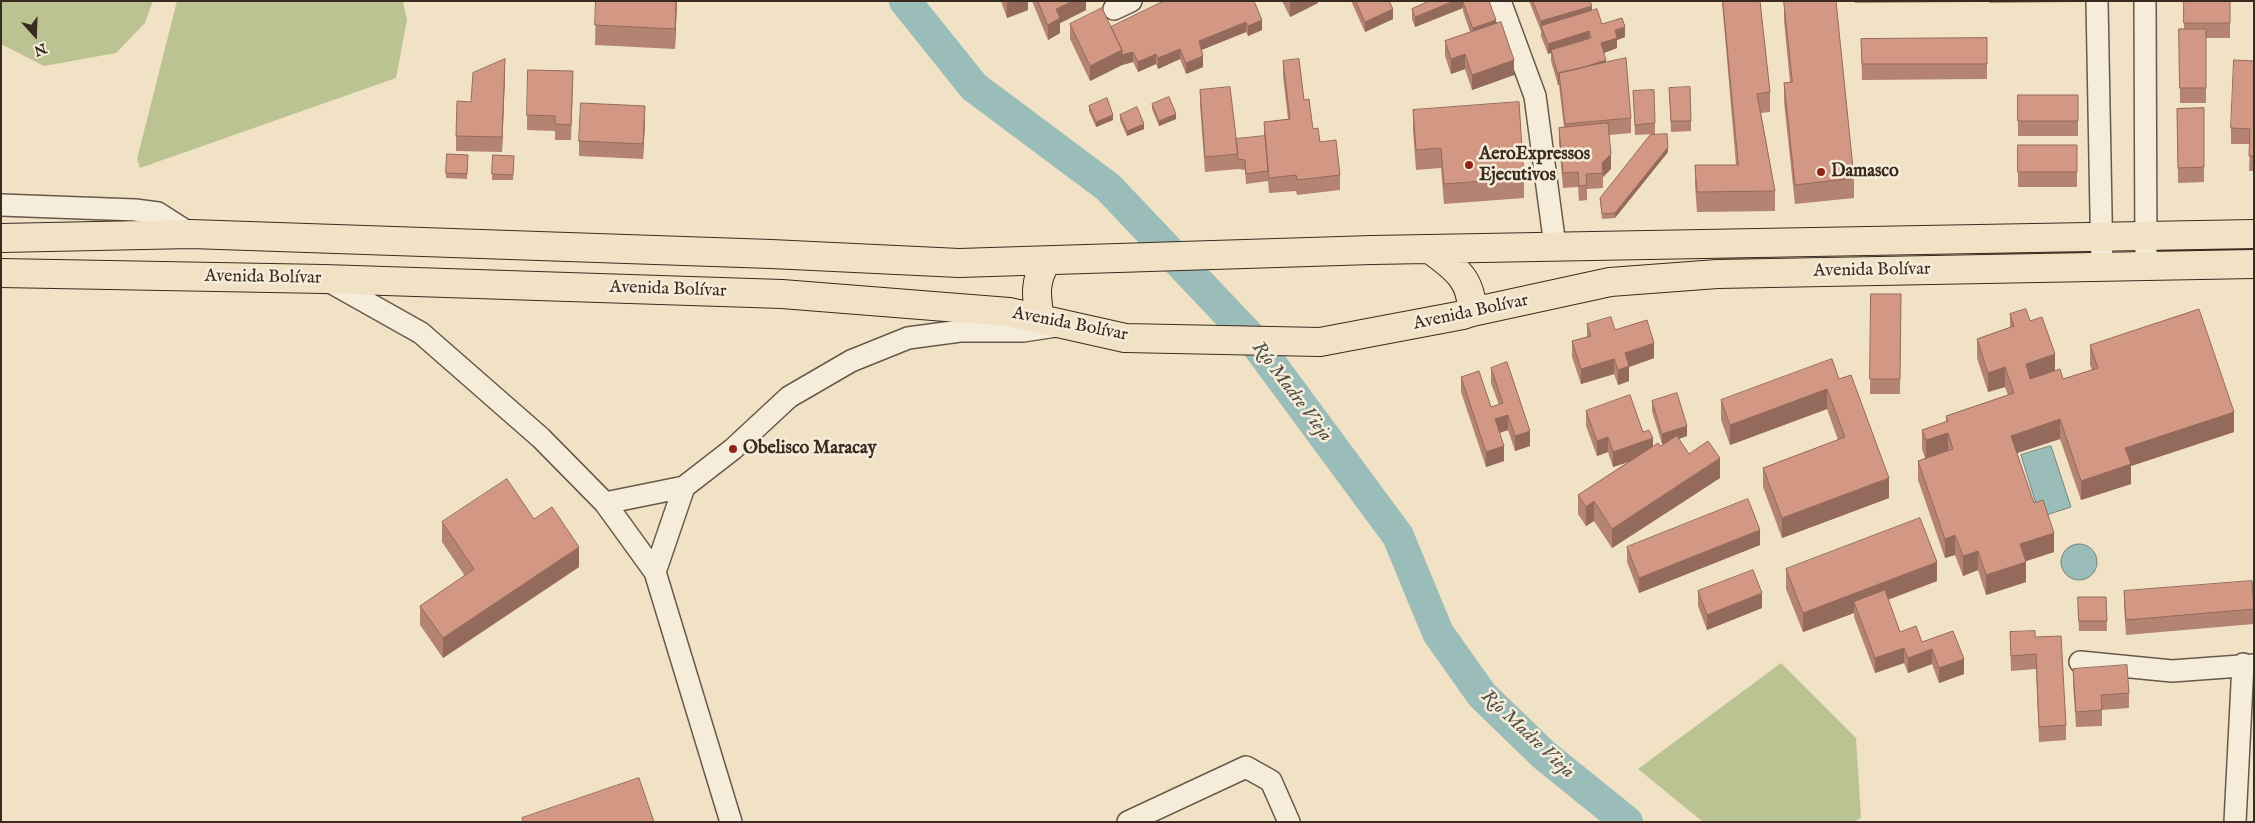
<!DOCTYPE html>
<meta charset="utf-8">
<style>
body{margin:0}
#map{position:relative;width:2255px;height:823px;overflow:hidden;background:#f1e2c6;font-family:"IM FELL English",serif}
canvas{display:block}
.frame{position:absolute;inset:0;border:2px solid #392b1f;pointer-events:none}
.north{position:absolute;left:10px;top:10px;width:50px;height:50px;-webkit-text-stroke:4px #f6ecda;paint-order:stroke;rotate:160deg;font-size:14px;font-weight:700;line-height:20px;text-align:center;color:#392b1f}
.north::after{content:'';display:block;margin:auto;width:18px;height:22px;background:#392b1f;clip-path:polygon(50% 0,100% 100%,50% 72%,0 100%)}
</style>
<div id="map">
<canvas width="2255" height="823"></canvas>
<div class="frame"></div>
<div class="north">N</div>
</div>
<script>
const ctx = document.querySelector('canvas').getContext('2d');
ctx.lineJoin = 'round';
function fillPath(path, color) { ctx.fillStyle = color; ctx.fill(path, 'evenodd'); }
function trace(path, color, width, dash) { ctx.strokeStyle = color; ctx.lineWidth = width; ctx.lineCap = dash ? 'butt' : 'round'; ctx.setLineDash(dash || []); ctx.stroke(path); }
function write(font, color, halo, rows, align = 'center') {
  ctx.font = font + ' "IM FELL English",serif'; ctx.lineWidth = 5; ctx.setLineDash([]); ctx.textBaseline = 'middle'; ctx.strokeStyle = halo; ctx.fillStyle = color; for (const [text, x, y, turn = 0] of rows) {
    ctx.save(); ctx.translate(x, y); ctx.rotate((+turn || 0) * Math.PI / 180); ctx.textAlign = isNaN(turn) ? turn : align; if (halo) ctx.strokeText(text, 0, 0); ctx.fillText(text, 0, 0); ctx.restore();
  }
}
fillPath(new Path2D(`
 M1 1H153L145 23 116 53 44 66 1 44Z
 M177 1H403L407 20 396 78 140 168 137 159Z
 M1781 663 1856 738 1861 818 1853 822H1703L1638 769Z`), '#bcc393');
const water = new Path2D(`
 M2051 446 2071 507 2040 517 2021 455Z
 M2061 562a18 18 0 1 1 36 0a18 18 0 1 1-36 0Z`);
fillPath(water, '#9bbdb9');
trace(water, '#74837b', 1);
trace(new Path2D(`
 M905 1 974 87 1108 187 1254 341 1398 536 1438 633 1482 695 1544 755 1627 822`), '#9bbdb9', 32);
const minor = new Path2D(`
 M1500 1 1535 96 1555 246
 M2097 1 2102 267
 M2145 1 2146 266
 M1114 9 1131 1
 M1 205 135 210 158 213 191 234
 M325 279 421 333 541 438 605 503 655 572 731 822
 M605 503 684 487
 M655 572 684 487 733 449 789 397 851 361 908 338 960 331H1023L1056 326
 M2080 662 2172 671 2254 665
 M1128 822 1246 767 1271 781 1289 822
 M2235 822 2243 664`);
const primary = new Path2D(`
 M1 238 191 234 771 254 959 263 1372 250 2254 234
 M1431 250C1455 268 1472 279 1472 312
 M1 273 324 279 782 294 1009 312 1125 338 1320 342 1463 315 1472 312 1610 282 1717 274 2254 264
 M1040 319C1036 296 1034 280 1047 261`);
trace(minor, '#675949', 24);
trace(primary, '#392b1f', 30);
trace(minor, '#f6ecda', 21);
trace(primary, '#f1e2c6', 28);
fillPath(new Path2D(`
 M596 1H677L675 49 595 45Z
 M1001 1H1028V10L1007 18Z
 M1032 1H1086V10L1060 23V33L1048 40Z
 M1254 1 1262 30 1248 36 1246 32 1201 50 1203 67 1186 74 1180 59 1158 69 1156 64 1138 72 1133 62 1122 65 1090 81 1070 39V24L1111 27Z
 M1282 1H1318V3L1290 17Z
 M1351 1H1389L1393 19 1365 32Z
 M1430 1H1489L1496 24 1514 75 1472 90 1465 69 1451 74 1445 56V41L1470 32 1463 11V8L1415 27 1412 19V9Z
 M1529 1H1590L1592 11 1602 24 1625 37 1617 40V48L1604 53 1606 62 1631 118V133L1609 135 1611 169 1603 177V188L1587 189V200L1579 201 1578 187 1563 188 1559 143V128L1564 127 1559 85H1558L1551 61V53L1548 54 1541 36V31Z
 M1722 1H1760L1770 92V112L1761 113 1775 191V211L1697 212 1695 185V165H1736Z
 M1784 1 1854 178V198L1795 204 1784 102V83L1790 82 1784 21Z
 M1855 1H1981V2L1855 3Z
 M1989 1H2079V2L1989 3Z
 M2184 1H2230V38H2206V103H2180L2179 29H2184Z
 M1987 38V79L1862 80 1861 39Z
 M1283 61 1304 100 1313 129 1340 175V190L1297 195 1296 191 1269 193 1268 181 1246 184 1245 170 1238 169 1205 172 1200 105V90L1236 139 1264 137V122L1288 119 1283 76Z
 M2254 61V171H2249L2250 144H2231V128Z
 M505 74 502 152 456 151V136L471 102Z
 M573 86 571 140H555V131L527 130V115Z
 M1669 88 1691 121V131L1671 132Z
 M1633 91 1655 123V134L1635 135Z
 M2018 95H2078V136H2018Z
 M1152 104 1176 119 1159 126 1152 109Z
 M1089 106 1113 120 1096 127 1089 111Z
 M2204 108V182L2178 183 2177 109Z
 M1413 110 1524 178V198L1444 204 1441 168 1416 170 1413 130Z
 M1120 115 1144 129 1127 136 1120 120Z
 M645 121 643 159 579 156V141Z
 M2018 145H2077V187H2018Z
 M1668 152 1615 218 1602 219 1600 198Z
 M447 154 468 155 467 179 446 178Z
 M493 155 514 156 513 180H492Z
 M1871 294H1901L1900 394H1870Z
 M2010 314 2030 321 2055 371 2063 379 2092 370 2090 365V345L2234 432 2131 466V484L2081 500 2060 439 2017 453 2034 503 2054 552 2026 561V582L1986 595 1978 570 1963 576 1955 555 1945 558 1918 480V461L1925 458 1922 449V430L1946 422V416L2008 395 2005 387 1988 392 1977 358V339L2010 327Z
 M1587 324 1615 330 1654 358 1629 367V381L1618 385 1614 374 1581 384 1572 357V341L1587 337Z
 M1491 368 1530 446 1515 451 1508 430 1500 433 1504 461 1486 467 1461 392V377L1491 407 1499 405 1491 383Z
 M1839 379 1889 498 1782 538 1763 487V468L1838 440 1827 409 1730 445 1721 420V400Z
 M1652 401 1687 436 1679 439 1689 454 1720 478 1612 548 1594 521 1586 526 1578 514V495L1628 462 1613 467 1608 452 1597 456 1586 426V411L1643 432 1653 446H1660L1666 442 1662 444 1652 411Z
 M534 519 579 567 443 658 420 625V606L465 576 442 542V522Z
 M1760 545 1639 593 1627 562V547Z
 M1786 569 1937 581 1888 600 1900 632 1922 642 1964 674 1939 683 1932 664 1908 673 1904 663 1875 673 1854 617V613L1803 632 1786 589Z
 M1698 591 1762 608 1707 630 1698 606Z
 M2124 591 2254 599V624L2126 635 2124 606Z
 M2106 597 2107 631H2079L2078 608Z
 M2010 632 2035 637 2066 725V740L2039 742 2036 669 2011 671Z
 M2073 669 2129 693V708L2102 710V726L2076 727 2073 684Z`), '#b58372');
fillPath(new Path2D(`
 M676 1H677L675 49V29Z
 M1011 1H1028V10L1007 18V3Z
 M1073 1H1086V10L1060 23V33L1048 40V25L1056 9Z
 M1292 1H1318V3L1290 17V2Z
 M1454 1H1463V8L1415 27V17Z
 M1592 6V16L1541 26V32V21Z
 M1393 9V19L1365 32V22Z
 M1262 20V30L1248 36V26Z
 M1496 20V30L1473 38V28Z
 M1246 22V32L1199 51V41Z
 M1625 27V37L1617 40V48L1601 54V43L1615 30Z
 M1589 31V41L1551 50V53L1548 54V44Z
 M1180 49V59L1158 69V58Z
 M1122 50 1133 52V62L1122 65 1090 81V66Z
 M1156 54V64L1138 72V62Z
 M1465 54V69L1451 74V59Z
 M1203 56V67L1186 74V63Z
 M505 59V74L502 152V137Z
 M1514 60V75L1472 90V75Z
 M1606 60V70L1559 75Z
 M1558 75H1559V85H1558Z
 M645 106V121L643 159V144Z
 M1176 114V119L1159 126V121Z
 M1113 115V120L1096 127V122Z
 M1144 124V129L1127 136V131Z
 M1668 147V152L1615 218V213Z
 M1611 154V169L1603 177 1602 163Z
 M1654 343V358L1629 367V381L1618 385V370L1625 353Z
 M2055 354V374L2026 384V364Z
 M1614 359V374L1581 384V369Z
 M2005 367V387L1988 392V373Z
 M1827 389V409L1730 445V425Z
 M2234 412V432L2131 466V484L2081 500V481L2125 448Z
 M1508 415V430L1495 434V419Z
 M2060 419V439L2011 455V436Z
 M1687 426V436L1662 444V434Z
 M1530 431V446L1515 451V436Z
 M1948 433V453L1926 460V440Z
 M1608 437V452L1597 456V441Z
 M1653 438V454L1613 467V452Z
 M1504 446V461L1486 467V452Z
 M1720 458V478L1612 548V529Z
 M1889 478V498L1782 538V518Z
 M1594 501V521L1586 526V507Z
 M1760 530V545L1639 593V578Z
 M2054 533V552L2020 563V544Z
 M1955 535V555L1945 558V539Z
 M579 547V567L443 658V638Z
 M1978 551V570L1963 576V556Z
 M1937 562V581L1857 611 1854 602V613L1803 632V613Z
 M2026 562V582L1986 595V575Z
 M1762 593V608L1707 630V615Z
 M1904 648V663L1875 673V658Z
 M1932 649V664L1908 673V658Z
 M1964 659V674L1939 683V668Z`), '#946a5c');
const building = new Path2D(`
 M596 1H676L675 29 595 25Z
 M1038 1H1073L1056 9 1060 18 1048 25Z
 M1164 1H1254L1262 20 1248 26 1246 22 1199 41 1203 56 1186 63 1180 49 1158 58 1156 54 1138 62 1133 52 1122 55V50L1111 27Z
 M1356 1H1389L1393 9 1365 22Z
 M1430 1H1454L1415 17 1412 9Z
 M1463 1H1489L1496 20 1473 28Z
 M1533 1H1590L1592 6 1541 21Z
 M1723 1H1760L1770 92 1757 94 1775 191 1697 192 1695 165H1738Z
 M1784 1H1836L1854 178 1795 185 1784 83 1792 82Z
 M2184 1H2230V23H2184Z
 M1102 8 1122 50 1090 66 1070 24Z
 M1597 9 1602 24 1622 18 1625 27 1615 30 1617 38 1601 43 1606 60 1578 69 1559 73V75H1558L1551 50 1591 38 1589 31 1548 44 1541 26Z
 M1501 22 1514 60 1472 75 1465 54 1451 59 1445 41Z
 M2179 29H2206V88H2180Z
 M1987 38V64H1862L1861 39Z
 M1626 58 1631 118 1565 124 1559 73Z
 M505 59 502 137 456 136 457 101 471 102 473 73Z
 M1299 59 1304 100 1309 99 1313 129 1318 128 1320 142 1336 140 1340 175 1297 180 1296 175 1269 178 1264 122 1290 119 1283 61Z
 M2234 60 2254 61V156H2249L2250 129 2231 128Z
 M528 70 573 71 571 125 555 124V116L527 115Z
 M1230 87 1238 154 1205 157 1200 90Z
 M1690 87 1691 121H1671L1669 88Z
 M1654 90 1655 123 1635 125 1633 91Z
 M2018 95H2078V121H2018Z
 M1169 97 1176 114 1159 121 1152 104Z
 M1107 98 1113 115 1096 122 1089 106Z
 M1519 102 1524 178 1444 184 1441 148 1416 150 1413 110Z
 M581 103 645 106 643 144 579 141Z
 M1137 107 1144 124 1127 131 1120 115Z
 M2204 108V167L2178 168 2177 109Z
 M1608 123 1611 154 1602 163 1603 173 1586 174 1587 185 1579 186 1578 172 1563 173 1559 128Z
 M1667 134 1668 147 1615 213 1602 214 1600 198 1650 135Z
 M1265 136 1268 171 1246 174 1245 160 1238 159 1236 139Z
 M2018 145H2077V172H2018Z
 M447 154 468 155 467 174 446 173Z
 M493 155 514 156 513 175 492 174Z
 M1871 294H1901L1900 379H1870Z
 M2026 309 2030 321 2042 317 2055 354 2026 364 2030 379 2060 369 2063 379 2098 368 2090 345 2199 309 2234 412 2125 448 2131 464 2081 481 2060 419 2011 436 2034 503 2043 500 2054 533 2020 544 2026 562 1986 575 1978 551 1963 556 1955 535 1945 539 1918 461 1953 449 1948 433 1926 440 1922 430 1948 421 1946 416 2014 393 2005 367 1988 373 1977 339 2014 326 2010 314Z
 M1611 317 1615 330 1647 320 1654 343 1625 353 1629 366 1618 370 1614 359 1581 369 1572 341 1591 336 1587 324Z
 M1832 359 1839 379 1851 375 1889 478 1782 518 1763 468 1845 437 1827 389 1730 425 1721 400Z
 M1507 362 1530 431 1515 436 1508 415 1495 419 1504 446 1486 452 1461 377 1479 371 1491 407 1503 403 1491 368Z
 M1677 393 1687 426 1662 434 1652 401Z
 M1630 395 1643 432 1649 430 1653 438 1613 452 1608 437 1597 441 1586 411Z
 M1677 436 1689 454 1708 441 1720 458 1612 529 1594 501 1586 507 1578 495 1658 443 1660 446Z
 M507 479 534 519 552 507 579 547 443 638 420 606 474 569 442 522Z
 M1748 499 1760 530 1639 578 1627 547Z
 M1920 518 1937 562 1803 613 1786 569Z
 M1753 570 1762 593 1707 615 1698 591Z
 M2252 581 2254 609 2126 620 2124 591Z
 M1885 590 1900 632 1916 626 1922 642 1953 631 1964 659 1939 668 1932 649 1908 658 1904 648 1875 658 1854 602Z
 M2078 597H2106L2107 621H2079Z
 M2035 631V637L2061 636 2066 725 2039 727 2036 654 2011 656 2010 632Z
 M2127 665 2129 693 2101 695 2102 710 2076 712 2073 669Z
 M639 778 654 822H523L522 818Z`);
fillPath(building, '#d39884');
trace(building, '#946a5c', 1);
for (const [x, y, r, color] of [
 [1469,165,5,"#8f2418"],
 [1821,172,5,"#8f2418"],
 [733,449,5,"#8f2418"]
]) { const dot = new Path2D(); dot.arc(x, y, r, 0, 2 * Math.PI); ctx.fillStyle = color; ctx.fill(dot); trace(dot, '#f6ecda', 2); }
write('bold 18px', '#392b1f', '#f6ecda', [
 ["AeroExpressos",1479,155],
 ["Ejecutivos",1479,176],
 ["Damasco",1831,172],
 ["Obelisco Maracay",743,449]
], 'left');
write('18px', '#392b1f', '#f6ecda', [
 ["Avenida Bolívar",1872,271,-1],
 ["Avenida Bolívar",263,278,1],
 ["Avenida Bolívar",668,290,2],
 ["Avenida Bolívar",1471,313,-12],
 ["Avenida Bolívar",1070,325,11]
]);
write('italic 19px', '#525046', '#f6ecda', [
 ["Río Madre Vieja",1291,392,53],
 ["Río Madre Vieja",1527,735,43]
]);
</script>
